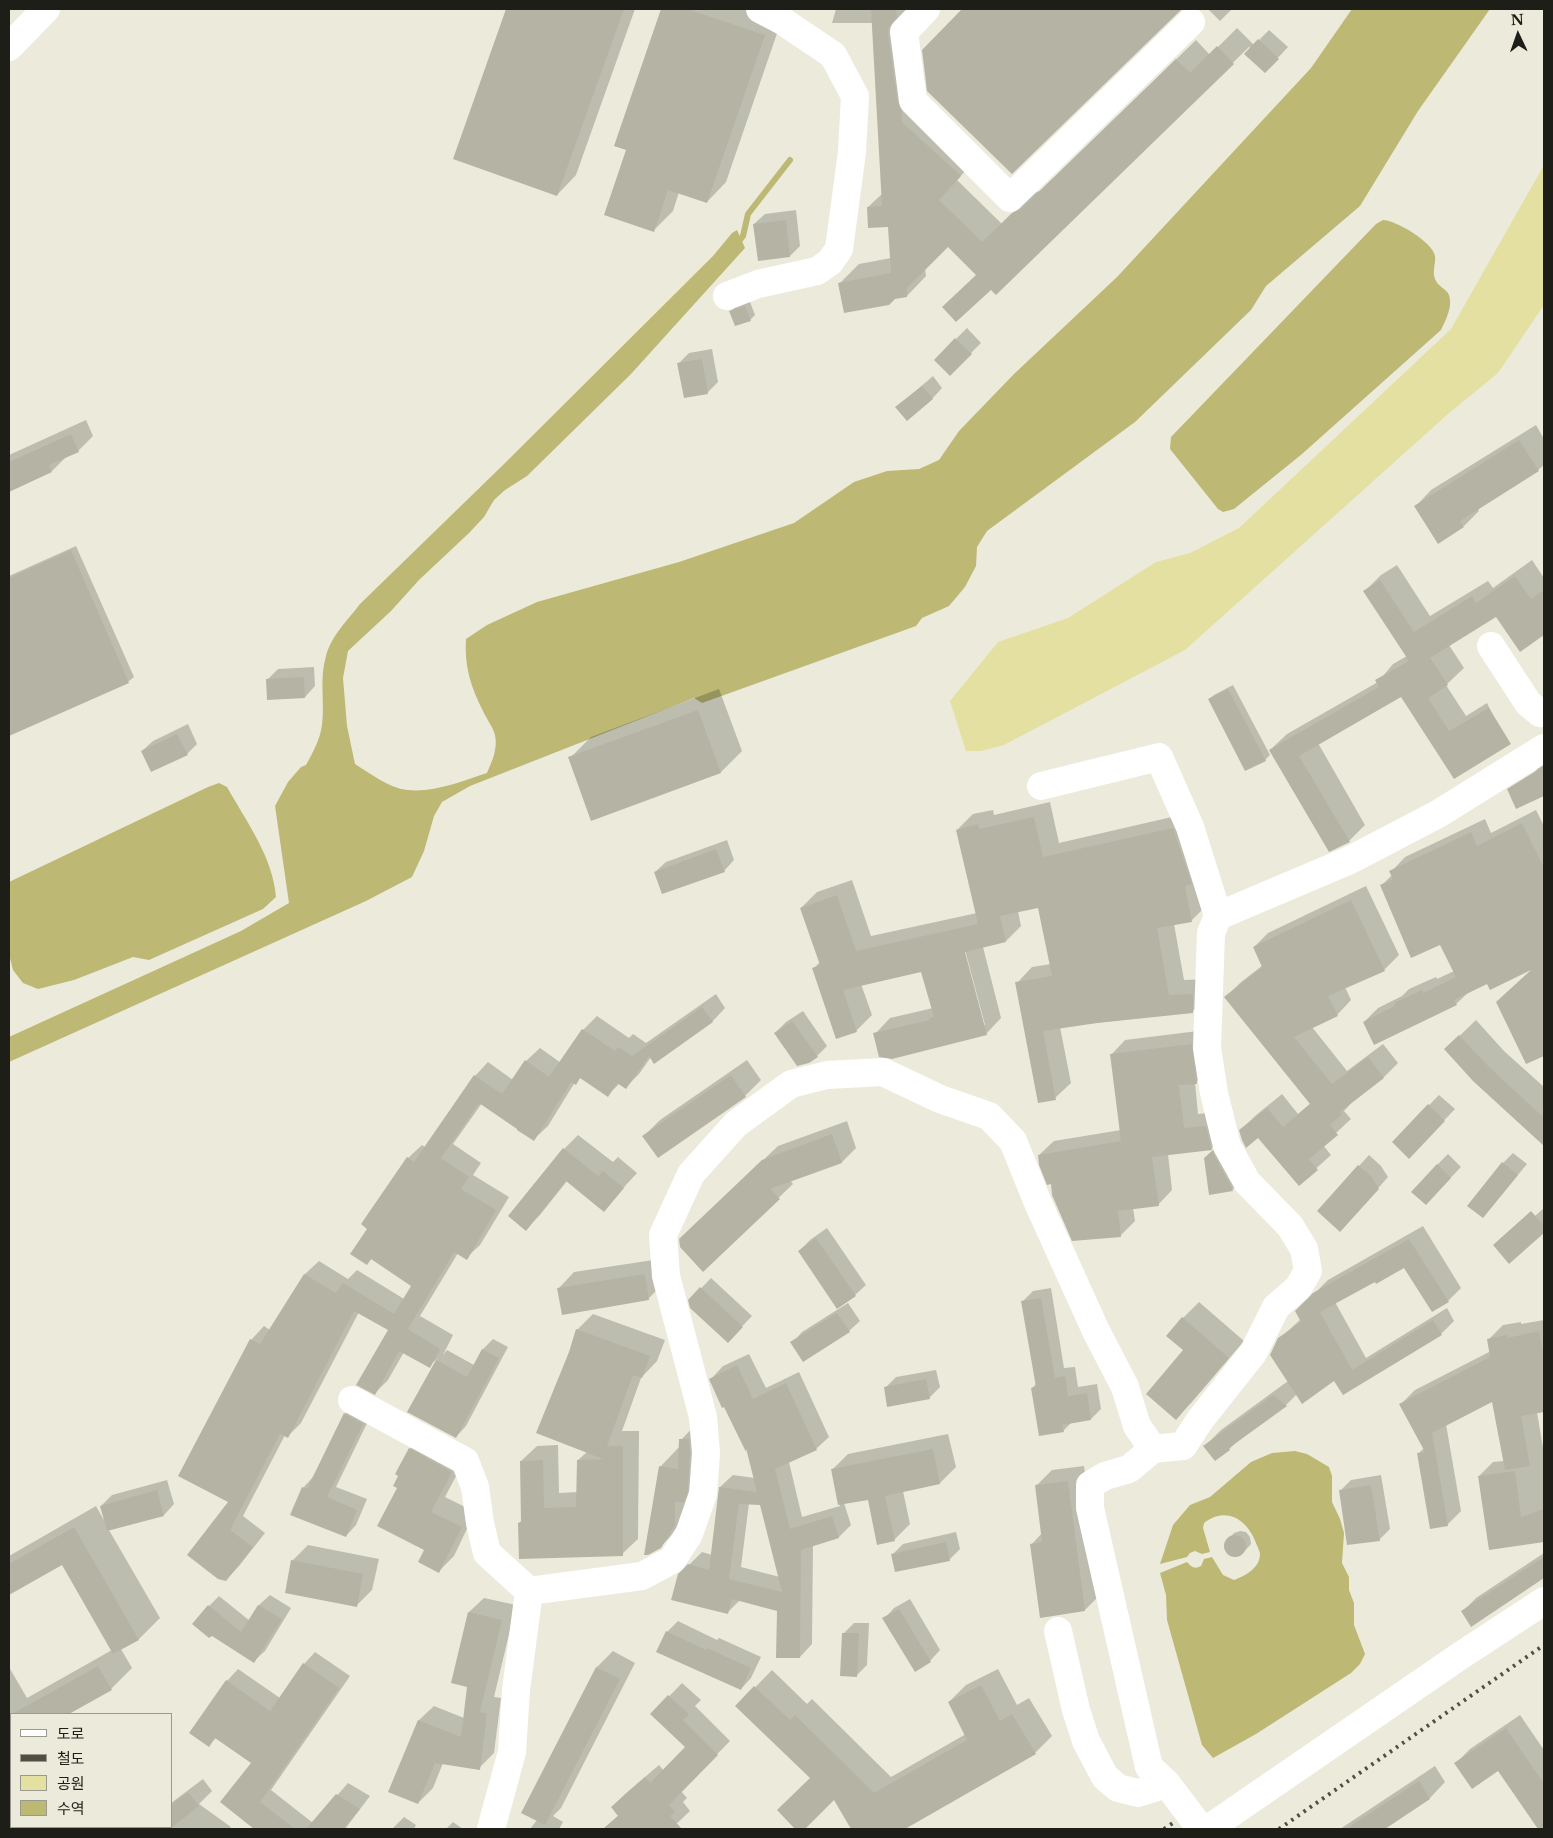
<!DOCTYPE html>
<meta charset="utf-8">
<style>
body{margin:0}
#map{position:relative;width:1553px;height:1838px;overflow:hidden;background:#ecebdb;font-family:"Libre Baskerville","Noto Sans KR",serif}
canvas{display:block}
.frame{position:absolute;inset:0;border:10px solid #1e1e18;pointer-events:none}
.legend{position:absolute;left:10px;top:1713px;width:162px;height:115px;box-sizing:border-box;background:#ecebdb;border:1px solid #9a998d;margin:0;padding:6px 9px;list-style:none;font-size:15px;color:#1e1e18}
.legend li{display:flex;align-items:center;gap:10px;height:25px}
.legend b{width:25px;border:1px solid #9a998d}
.north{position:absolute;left:1493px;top:10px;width:50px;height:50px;-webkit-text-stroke:4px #ecebdb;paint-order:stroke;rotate:357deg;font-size:14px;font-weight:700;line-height:20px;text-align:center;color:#1e1e18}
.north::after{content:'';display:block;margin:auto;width:18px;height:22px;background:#1e1e18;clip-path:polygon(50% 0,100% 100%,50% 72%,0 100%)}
</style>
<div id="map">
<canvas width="1553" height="1838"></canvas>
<div class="frame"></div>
<ul class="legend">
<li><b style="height:6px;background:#fff"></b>도로</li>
<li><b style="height:6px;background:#4e4e45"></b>철도</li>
<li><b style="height:14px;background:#e4e0a1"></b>공원</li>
<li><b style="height:14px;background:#bdb874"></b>수역</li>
</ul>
<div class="north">N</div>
</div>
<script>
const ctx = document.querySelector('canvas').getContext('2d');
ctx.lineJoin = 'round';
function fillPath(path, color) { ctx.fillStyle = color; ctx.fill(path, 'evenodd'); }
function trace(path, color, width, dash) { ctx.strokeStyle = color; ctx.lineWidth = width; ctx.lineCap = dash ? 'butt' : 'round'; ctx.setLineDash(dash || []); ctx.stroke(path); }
fillPath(new Path2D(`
 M1544 165V305L1498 373 1448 414 1185 650 1004 745 981 751H966L950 701 998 642 1068 618 1156 562 1190 553 1239 528 1451 329Z`), '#e4e0a1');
fillPath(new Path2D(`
 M1352 9H1490L1418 111 1360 206 1266 286 1251 310 1135 422 987 531 977 547 976 566 965 587 949 606 922 618 916 626 702 703 694 698 470 786 442 802 434 816 424 851 412 877 366 901 9 1062V1037L241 931 289 903 275 806 288 782 301 767 306 765C313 752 320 740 322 725 325 702 319 679 326 656 331 636 348 620 360 604L503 465 713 256 732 233 737 230 745 248 631 374 527 476 505 490 494 500 484 517 469 533 419 580 391 611 348 651 343 678 347 726 355 764C371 774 389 788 407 790 434 793 462 781 487 773 492 761 498 749 495 735 493 727 486 718 483 711 471 688 464 665 466 639L487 625 537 602 679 562 794 523 854 482 887 471 919 469 939 460 959 431 1014 374 1117 277 1311 68Z
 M1383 220C1395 220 1433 242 1435 256 1436 263 1432 271 1435 279 1437 285 1444 288 1448 293 1454 304 1446 320 1441 330L1302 454 1234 509 1223 512 1218 509 1170 449 1171 437 1376 224Z
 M219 783 227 787C246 821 273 857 276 897L263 909 149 960 133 957 74 980 38 989 23 983 13 970 9 954V882L208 787Z
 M1295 1451 1307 1454 1329 1467 1332 1476V1502L1340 1519 1344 1533 1342 1563 1349 1577V1590L1354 1603V1625L1365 1654 1360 1664 1351 1673 1256 1734 1213 1758 1202 1745 1167 1620 1166 1595 1160 1573 1187 1562C1192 1568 1195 1569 1201 1566L1204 1559 1212 1557 1223 1575 1234 1580C1245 1576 1260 1568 1260 1554 1260 1551 1257 1546 1256 1543 1247 1519 1226 1506 1204 1523L1203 1528 1210 1552 1202 1554 1195 1551 1190 1553 1187 1557 1160 1564 1173 1525 1190 1505 1210 1497 1251 1462 1272 1453Z`), '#bdb874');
fillPath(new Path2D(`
 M507 9H635L576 175 557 195 454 159Z
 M663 9H763L783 16 726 182 707 202 679 192 673 211 654 230 628 150 616 145Z
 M836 9H908L916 83 979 156 957 180 1002 224 1032 194 1042 190 1196 40 1210 55 1237 28 1254 45 1269 30 1288 47 1275 61 1249 47 996 294 948 245 925 268 926 276 907 296 839 284 859 264 891 258 889 225 868 207 883 193 873 23H832Z
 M964 9H1180L1012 172 923 50Z
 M1208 9H1232L1220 21Z
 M796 210 800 246 790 256 754 224 765 214Z
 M750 302 755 315 750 320 731 311 736 306Z
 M967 328 981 343 950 374 935 360Z
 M712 349 718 382 707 393 679 363 689 353Z
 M933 376 942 388 932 399 897 407Z
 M86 420 93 436 78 451 67 456 52 471 9 490V455Z
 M1536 425 1544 439V465L1538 470 1478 508 1479 511 1464 526 1416 506 1431 490Z
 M76 546 134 677 129 681 9 735V576Z
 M1532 560 1544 578V634L1520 650 1496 616 1449 645 1464 668 1446 685 1466 716 1487 703 1505 740 1455 777 1401 696 1318 743 1365 825 1349 841 1270 750 1287 734 1378 682 1393 664 1407 656 1365 591 1381 575 1397 565 1430 616 1488 581 1493 588Z
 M314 667 315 686 305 697 267 680 278 669Z
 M1233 685 1270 755 1265 760 1209 699 1214 695Z
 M719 689 742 751 721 772 592 819 570 758 591 737Z
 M188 724 197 744 187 754 142 751 153 741Z
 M1544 762V797L1530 777Z
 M1050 802 1059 843 1189 813 1207 905 1191 921 1174 924 1184 980 1208 979V996L1192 1012 1060 1027 1071 1083 1055 1098 1017 983 1032 967 1051 964 1039 906 1018 911 1021 926 1006 941 983 947 1001 1018 986 1034H875L890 1018 933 1008 922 971 861 984 872 1015 856 1031 814 968 820 962 801 908 817 892 852 880 871 936 977 913 957 830 973 814 993 810 994 815ZM962 946H964L985 1025H983Z
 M1536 810 1544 826V1055L1527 1063 1533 968 1488 982 1470 991 1456 1004 1364 1022 1378 1008 1402 996 1409 989 1436 977 1437 979 1454 971 1441 943 1382 885 1392 875 1391 872 1405 857 1485 819 1491 833Z
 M727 840 734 860 724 871 655 872 666 862Z
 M1366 886 1399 955 1384 970 1345 987 1351 1000 1337 1015 1312 1027 1347 1071 1383 1044 1398 1063 1384 1077 1355 1099 1344 1111 1351 1119 1323 1145 1331 1155 1299 1184 1259 1137 1241 1130 1255 1116 1282 1094 1298 1114 1311 1103 1226 997 1240 983 1263 965 1254 947 1268 933Z
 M716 994 725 1008 712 1022 651 1057 639 1074 626 1087 620 1083 608 1095 581 1077 575 1082 548 1126 534 1139 482 1103 453 1144 481 1163 473 1175 509 1197 480 1245 466 1258 458 1253 420 1316 453 1335 443 1355 447 1350 474 1365 483 1349 493 1339 508 1347 466 1426 456 1437 408 1411 437 1359 429 1366 404 1352 388 1380 375 1393 389 1330 359 1312 301 1423 288 1436 285 1435 243 1516 265 1533 239 1566 226 1580 230 1502 251 1340 264 1326 270 1330 305 1274 319 1261 348 1279 357 1270 404 1299 413 1285 372 1258 367 1264 369 1229 362 1224 408 1158 422 1145 425 1147 475 1076 488 1062 513 1080 526 1061 540 1048 561 1063 583 1030 597 1016 629 1038 633 1034 646 1043Z
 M803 1011 827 1046 817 1056 775 1033 786 1022Z
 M1476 1020 1504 1051 1544 1087V1144L1474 1080 1446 1049Z
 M1206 1030 1211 1068 1195 1083 1198 1114 1220 1112 1226 1134 1211 1149 1168 1154 1172 1190 1158 1205 1133 1208 1135 1221 1120 1236 1052 1183 1039 1155 1054 1141 1121 1130 1111 1055 1125 1040Z
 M747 1060 761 1080 745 1096 644 1136 660 1120Z
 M1439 1095 1455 1109 1409 1157 1393 1142Z
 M847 1121 856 1148 842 1162 790 1180 793 1184 703 1270 695 1225 778 1146Z
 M578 1135 613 1162 618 1157 637 1173 603 1210 567 1181 540 1215 526 1229 564 1149Z
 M1215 1148 1243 1180 1232 1190 1205 1158Z
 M1513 1153 1527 1164 1483 1217 1503 1163Z
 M1448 1154 1461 1167 1436 1193 1437 1165Z
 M1369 1155 1381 1166 1388 1177 1350 1220 1318 1211Z
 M1544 1208V1232L1510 1262 1527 1223Z
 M1423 1226 1461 1288 1448 1301 1405 1267 1375 1280 1335 1302 1366 1358 1447 1308 1454 1321 1441 1334 1297 1394 1286 1405 1240 1439 1229 1449 1205 1446 1221 1430 1288 1381 1279 1339 1301 1319 1296 1312 1328 1280Z
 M827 1228 866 1285 855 1295 799 1251 810 1240Z
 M660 1259 664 1283 648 1299 559 1288 574 1272Z
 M711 1278 752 1316 728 1341 690 1300Z
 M1051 1288 1064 1368 1075 1367 1078 1387 1097 1384 1101 1409 1091 1419 1072 1422 1063 1431 1032 1388 1037 1383 1023 1301 1033 1291Z
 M1199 1302 1244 1341 1192 1402 1176 1418 1185 1350 1183 1318Z
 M848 1303 860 1321 849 1331 792 1343 802 1332Z
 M593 1314 665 1340 657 1361 641 1378 622 1431H639L638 1539 622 1554 519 1523 522 1520 521 1461 537 1446 558 1445 559 1493 578 1492V1460L587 1452 570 1353 577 1330Z
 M1544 1320V1411L1537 1412 1544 1454V1541L1490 1549 1479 1476 1493 1462 1504 1461 1493 1400 1446 1424 1461 1511 1447 1525 1418 1454 1424 1448 1401 1404 1415 1390 1491 1351 1489 1339 1503 1325 1521 1322V1324Z
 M749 1354 766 1388 799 1372 829 1437 816 1449 789 1462 802 1517 840 1506 832 1470 848 1454 948 1434 956 1467 940 1483 903 1491 910 1524 894 1540 869 1498 844 1503 851 1525 839 1537 813 1545 812 1644 800 1657 778 1610 740 1600 727 1613 679 1575 702 1552 712 1555 720 1487 733 1475 755 1478 748 1449 746 1450 711 1379 723 1366ZM749 1503H761L780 1577 741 1567Z
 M936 1370 940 1387 929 1398 885 1388 896 1377Z
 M356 1404 372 1413 336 1487 367 1499 356 1525 346 1536 303 1488 313 1477 345 1414Z
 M700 1420 708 1421 680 1527 660 1547 646 1554 661 1466 680 1446 681 1440Z
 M425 1434 466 1457 445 1497 475 1512 454 1556 439 1571 425 1550 399 1488 410 1449Z
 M1084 1466 1101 1594 1085 1610 1031 1545 1042 1533 1036 1486 1052 1470Z
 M1381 1475 1390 1529 1379 1540 1341 1490 1351 1480Z
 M167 1480 174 1504 164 1515 109 1530 160 1618 139 1639 121 1649 132 1668 111 1689 67 1714H11V1746L9 1747V1667L27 1698 112 1650 62 1563 9 1594V1556L96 1506 105 1522 101 1506 112 1495Z
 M1240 1531 1246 1532 1250 1537 1251 1544 1242 1554 1236 1557 1229 1555 1225 1550V1544L1234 1533Z
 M956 1532 960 1549 949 1560 893 1554 903 1544Z
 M308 1545 379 1559 372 1590 356 1606 292 1561Z
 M1544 1553V1577L1471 1625 1462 1612 1476 1598Z
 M270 1595 291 1608 265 1651 254 1661 209 1606 219 1596 250 1621 259 1605Z
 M484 1598 516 1605 494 1697 501 1698 494 1753 479 1768 443 1763 433 1788 418 1803 390 1791 419 1720 434 1706 464 1718 468 1686 469 1612Z
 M910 1599 940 1650 930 1661 884 1619 894 1608Z
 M678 1621 717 1640 719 1638 761 1657 751 1678 741 1689 658 1651 667 1632Z
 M854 1623H869L867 1665 856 1676 844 1633Z
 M613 1651 635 1663 561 1808 553 1816 563 1822 559 1829H530L537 1820 523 1813 597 1667Z
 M315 1652 350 1676 271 1790 313 1823 348 1783 370 1796 345 1829H256L222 1802 253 1762 216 1738 209 1745 227 1681 238 1669 280 1698 304 1664Z
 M998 1669 1017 1705 1029 1698 1052 1736 1035 1753 903 1829H853L835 1798 803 1829H797L778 1810 812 1778 737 1706 772 1670 807 1704 812 1699 891 1777 966 1734 949 1702 966 1685Z
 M682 1683 701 1700 695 1706 730 1741 681 1791 687 1798 683 1802 690 1811 671 1829H603L619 1815 612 1807 625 1794 659 1765 664 1771 687 1747 652 1714Z
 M1520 1715 1544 1750V1829H1539L1499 1769 1456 1763 1470 1749Z
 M1435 1766 1445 1782 1430 1798 1383 1829H1340Z
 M203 1779 212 1791 199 1804 231 1827 229 1829H135L139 1827H171V1803Z
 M404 1817 416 1825 414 1829H392Z
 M453 1822 463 1829H446Z`), '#0003');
trace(new Path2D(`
 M737 244 743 236 748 214 790 160`), '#bdb874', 6);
fillPath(new Path2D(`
 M506 9H624L557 196 453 159Z
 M661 9H687L765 35 707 203 668 190 654 232 604 215 626 150 614 146Z
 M871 9H896L897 17 889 27 888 34 898 103 902 112V122L961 176 939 200 982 242 1012 213 1021 209 1176 59 1190 73 1217 46 1234 64 996 295 991 290 956 322 942 307 976 275 948 247 907 288V297L895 299 889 305 844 313 838 283 891 273 888 227 868 228 867 207 882 206Z
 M962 9H1182L1012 174 927 91 922 50Z
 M1258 39 1279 59 1265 73 1244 54Z
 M786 220 790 257 758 261 753 224Z
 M745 306 751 321 735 326 729 311Z
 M955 338 972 354 950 376 934 360Z
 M702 359 708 394 684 398 677 363Z
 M922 386 933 399 907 421 895 407Z
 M71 434 79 452 49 465 52 472 9 492V462Z
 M1519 440 1539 471 1460 521 1464 527 1438 544 1414 506Z
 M71 550 129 683 9 736V578Z
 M1515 576 1531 599 1544 590V635L1520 652 1496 617 1430 658 1448 685 1428 698 1449 731 1489 708 1511 744 1454 779 1401 697 1299 756 1350 842 1329 852 1269 750 1379 687 1375 680 1409 661 1363 591 1380 580 1414 632 1472 596 1476 603Z
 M304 677 305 698 267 700 266 679Z
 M1228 689 1266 761 1245 771 1208 699Z
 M698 710 721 773 591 821 568 757Z
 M177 734 188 755 151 772 141 751Z
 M1544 766V796L1516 809 1507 789Z
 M1034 817 1043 857 1173 828 1192 884 1185 886 1192 922 1157 928 1169 995 1193 994V1013L1097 1023 1043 1031 1056 1100 1038 1103 1015 982 1052 976 1038 908 1000 916 1006 942 965 952 987 1035 892 1059 879 1057 873 1033 930 1020 929 1018 934 1017 921 972 843 990 857 1032 836 1039 812 968 820 965 800 908 837 895 856 951 978 924 956 830 978 824 979 829Z
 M1522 823 1544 868V1056L1526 1064 1496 1002 1531 970 1490 990 1487 984 1454 1000 1457 1005 1374 1045 1363 1022 1395 1006 1394 1003 1422 990 1423 993 1456 977 1440 945 1411 958 1380 885 1393 879 1389 871 1471 832 1477 846Z
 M716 849 725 872 662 894 654 872Z
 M1351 900 1385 971 1328 996 1338 1016 1294 1037 1332 1084 1368 1057 1384 1078 1340 1112 1342 1114 1330 1125 1338 1135 1309 1159 1318 1170 1299 1186 1258 1138 1246 1148 1242 1140 1239 1130 1267 1108 1283 1127 1310 1104 1224 997 1262 967 1253 947Z
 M702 1007 713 1022 654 1064 649 1056 626 1089 617 1083 608 1097 580 1078 576 1085 571 1082 534 1141 517 1130V1129L479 1103 441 1158 469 1177 461 1189 496 1210 467 1260 454 1252 408 1329 440 1349 430 1368 399 1351 375 1395 356 1385 388 1330 354 1311 288 1438 280 1434 230 1530 253 1547 226 1581 218 1579 187 1555 228 1502 178 1476 250 1339 260 1344 304 1274 336 1293 343 1283 394 1314 411 1286 371 1259 367 1265 350 1254 367 1229 361 1224 407 1157 414 1162 474 1075 502 1094 525 1060 549 1077 582 1029 615 1051 618 1047 632 1056Z
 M792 1021 818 1057 809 1063 797 1066 774 1033Z
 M1459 1035 1489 1067 1544 1118V1146L1473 1081 1444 1049Z
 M1192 1044 1197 1084 1179 1085 1184 1128 1206 1126 1212 1150 1152 1157 1159 1206 1118 1211 1121 1237 1072 1241 1052 1195 1051 1184 1047 1185 1039 1165 1038 1155 1121 1141 1110 1054Z
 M731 1075 746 1097 658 1158 642 1136Z
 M1428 1104 1445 1121 1409 1159 1392 1142Z
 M832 1134 842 1163 770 1189 780 1199 703 1272 680 1247 679 1239 762 1160Z
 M563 1148 598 1176 603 1171 624 1188 604 1212 566 1181 526 1231 508 1216Z
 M1212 1151 1232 1188 1233 1191 1209 1195 1204 1158Z
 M1502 1162 1518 1175 1483 1218 1467 1206Z
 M1437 1164 1451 1178 1426 1205 1411 1192Z
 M1358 1165 1371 1176 1379 1189 1340 1232 1317 1211Z
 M1531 1211 1544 1226V1233L1509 1264 1493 1245Z
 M816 1238 856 1296 837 1309 798 1251Z
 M1409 1239 1449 1302 1432 1312 1404 1268 1376 1284 1375 1282 1320 1312 1352 1370 1433 1320 1442 1335 1343 1395 1334 1381 1302 1404 1270 1355 1278 1338 1301 1322 1295 1311 1313 1293Z
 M645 1274 649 1300 562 1315 557 1288Z
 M700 1287 743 1327 728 1343 690 1308 688 1300Z
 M1041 1298 1055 1378 1065 1376 1068 1396 1087 1393 1091 1420 1062 1425 1064 1432 1039 1436 1031 1388 1036 1387 1021 1301Z
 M837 1313 850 1332 803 1362 790 1342Z
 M1182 1317 1229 1358 1176 1420 1146 1394 1183 1350 1166 1336Z
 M576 1329 650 1356 642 1378 633 1375 607 1446H623V1556L519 1559 518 1523 521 1522 520 1461 543 1460 544 1508 576 1507 577 1460 603 1459 536 1433 569 1352Z
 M1539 1331 1544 1360V1412L1521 1416 1530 1466 1505 1470 1492 1402 1432 1433 1448 1526 1430 1529 1417 1453 1425 1452 1399 1404 1490 1357 1487 1339 1507 1335V1338Z
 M482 1349 499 1358 456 1438 407 1412 436 1360 467 1377Z
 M737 1365 753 1399 786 1383 817 1450 775 1469 790 1529 832 1516 839 1538 801 1550 800 1658H776L777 1611 732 1599 728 1614 671 1600 678 1574 688 1564 709 1570 719 1487 757 1492 746 1448V1452L724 1407 722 1408 709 1379ZM739 1504 760 1505 782 1592 729 1579Z
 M926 1379 930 1399 887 1407 884 1387Z
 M1273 1395 1287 1406 1229 1448 1230 1450 1215 1461 1203 1446Z
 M344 1413 363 1424 327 1497 357 1510 346 1537 290 1515 302 1487 307 1489Z
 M679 1439H689L690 1453 688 1491 684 1502H675V1525L661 1548 648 1555H644L659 1466 678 1469Z
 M409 1448 452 1472 431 1512 462 1527 439 1573 418 1562 424 1550 377 1526 397 1488 393 1486 398 1476 395 1474Z
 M933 1449 940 1484 885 1496 895 1541 877 1545 868 1500 838 1505 831 1469Z
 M1515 1471 1521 1517 1544 1509V1542L1489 1550 1478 1476Z
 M1068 1481 1085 1611 1040 1618 1030 1544 1042 1542 1035 1485Z
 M1371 1485 1380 1541 1347 1545 1339 1490Z
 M157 1490 164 1516 107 1531 100 1506Z
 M74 1527 139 1640 113 1654 62 1565 9 1595V1564Z
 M1224 1546a11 11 0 1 1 22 0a11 11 0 1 1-22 0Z
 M946 1542 950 1561 895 1572 891 1554Z
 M1544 1557V1578L1471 1627 1461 1611Z
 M291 1560 363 1574 357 1607 285 1593Z
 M208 1605 241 1632 258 1605 282 1619 254 1663 212 1636 209 1638 192 1624Z
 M899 1609 931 1662 915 1672 882 1618Z
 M468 1612 502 1620 480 1712 487 1713 480 1770 435 1763 418 1804 388 1792 418 1720 461 1737 467 1687 451 1683Z
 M666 1631 706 1650 707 1648 751 1668 741 1690 656 1652Z
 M842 1633H859L857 1677 840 1676Z
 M303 1663 339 1688 260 1802 295 1829H254L220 1802 251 1763 215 1738 209 1747 189 1733 226 1680 270 1711Z
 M98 1666 112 1690 69 1714H12Z
 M596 1667 620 1679 545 1825 521 1813Z
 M981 1685 1000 1721 1012 1714 1036 1754 905 1829H851L834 1800 805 1829H795L777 1810 810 1778 735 1706 754 1686 790 1720 795 1715 874 1793 967 1740 948 1702Z
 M668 1695 689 1714 683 1720 718 1755 669 1805 675 1812 670 1816 682 1829H603L618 1816 611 1807 645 1777 650 1783 685 1747 650 1714Z
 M1506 1728 1544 1784V1829H1538L1498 1771 1472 1789 1454 1763Z
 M1419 1781 1430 1799 1385 1829H1346Z
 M188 1792 199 1806 171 1828V1805Z
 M336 1794 360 1809 343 1829H306Z`), '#b4b3a4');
trace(new Path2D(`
 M926 9 904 32 913 101 1010 198 1191 22
 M9 47 46 9
 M727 296 758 284 817 271 830 262 839 249 852 152 855 96 833 55 781 20 760 9
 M1491 646 1528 703 1540 713 1544 711
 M1041 786 1159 757 1190 827 1218 916
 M352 1400 465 1461 475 1487 480 1523 487 1553 529 1591
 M1153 1449 1183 1446 1200 1420 1253 1353 1276 1307 1298 1288 1308 1271 1304 1249 1290 1226 1247 1182 1227 1146 1214 1093 1207 1048 1211 933 1218 916 1350 860 1438 814 1544 748
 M1058 1631 1076 1710 1086 1741 1105 1777 1118 1788 1138 1793 1167 1784
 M491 1829 512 1752 516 1690 529 1591 642 1576 672 1560 689 1534 703 1494 706 1453 703 1417 666 1276 663 1235 691 1174 736 1124 791 1084 827 1075 883 1072 940 1099 989 1116 1013 1141 1038 1203 1096 1331 1125 1387 1137 1426 1153 1449 1129 1469 1105 1476 1090 1485V1508L1149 1767 1167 1784 1201 1829
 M1208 1829 1460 1656 1544 1601`), '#fff', 28);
trace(new Path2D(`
 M1164 1829 1176 1821
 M1279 1829 1544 1645`), '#4e4e45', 4, [2.5, 5]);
</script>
